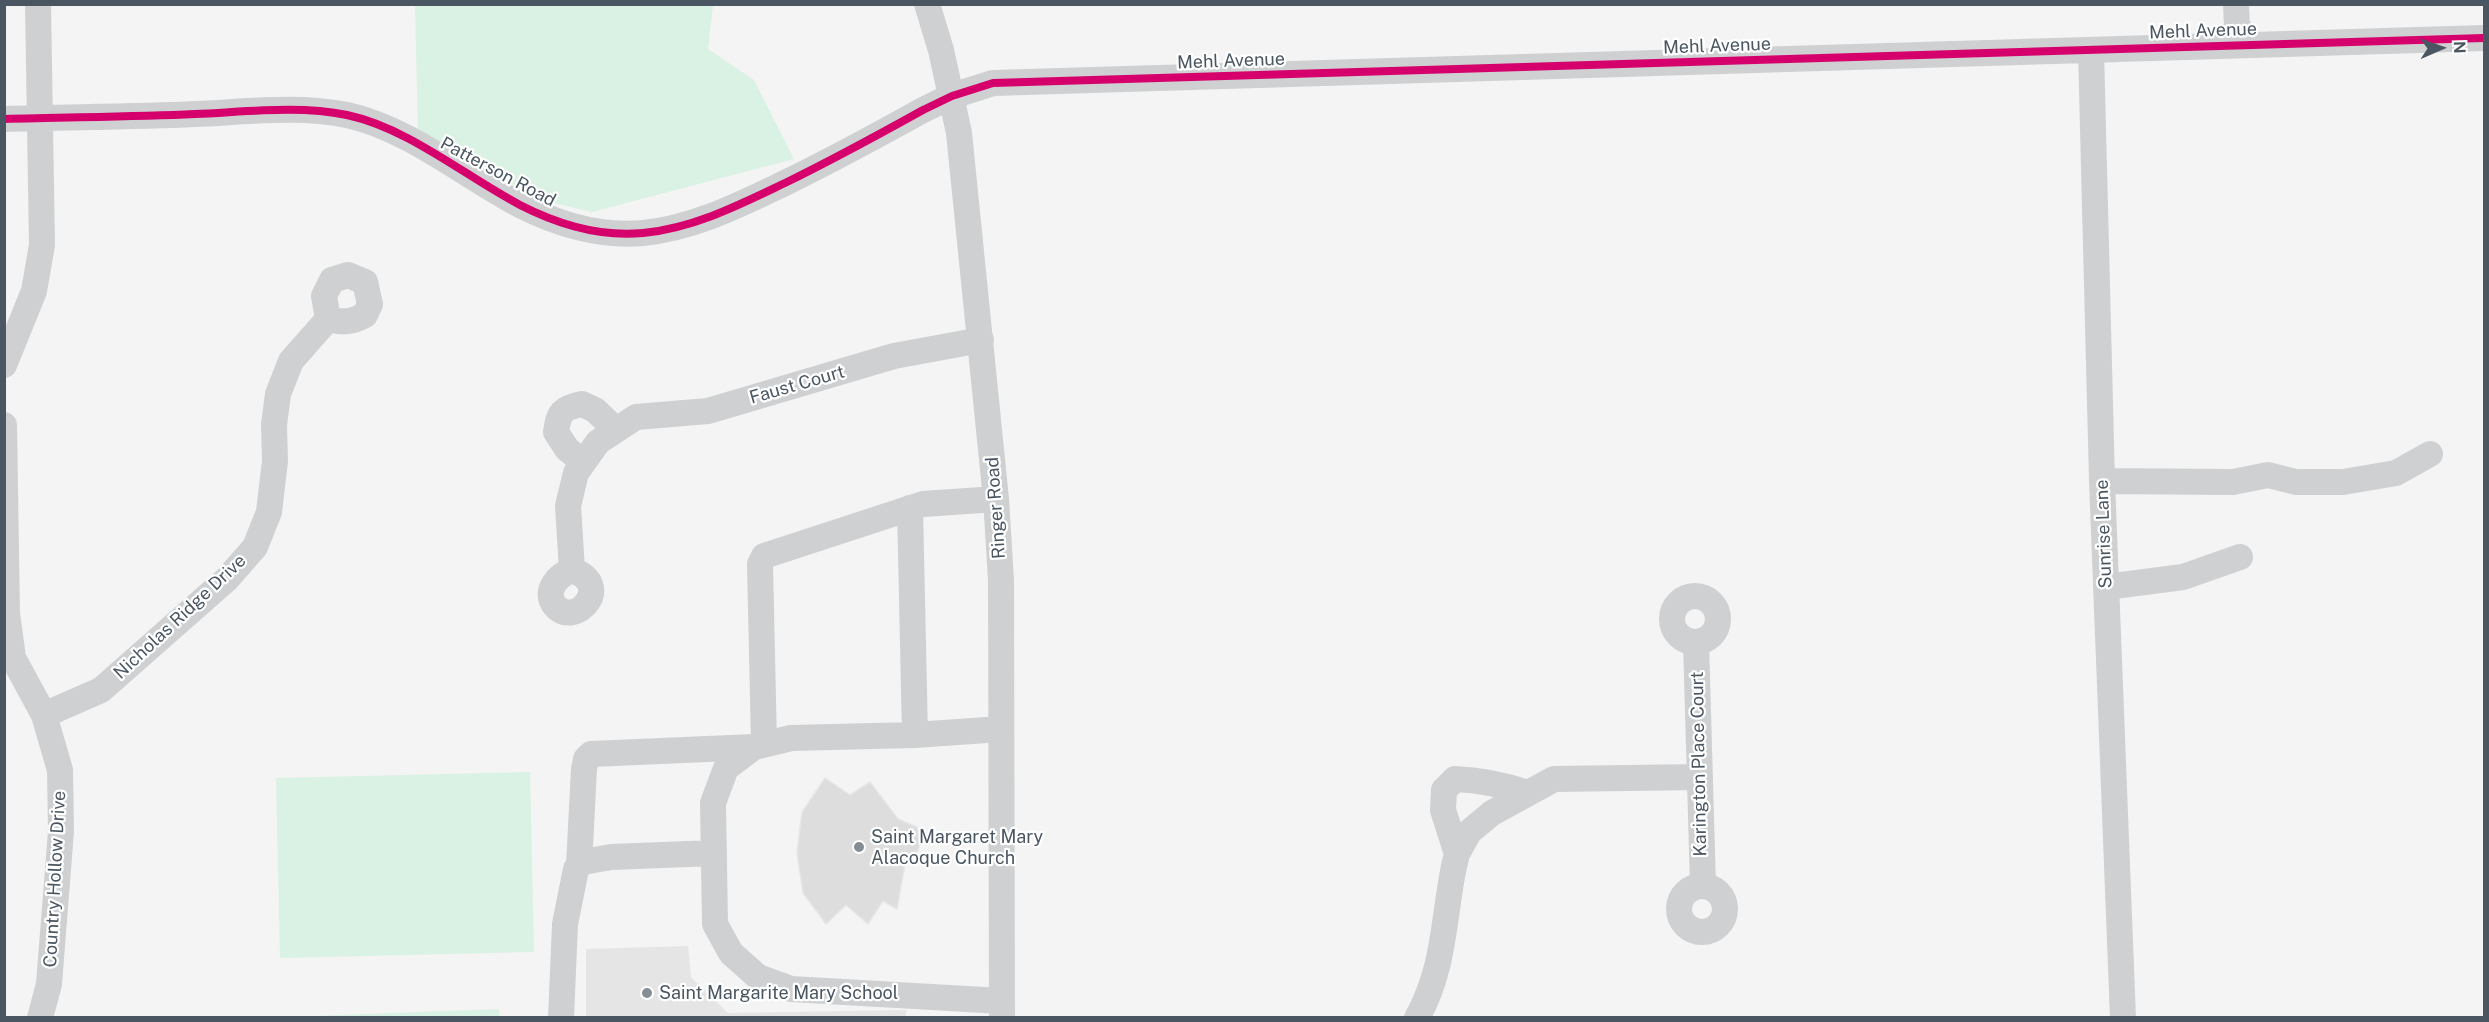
<!DOCTYPE html>
<style>
body{margin:0}
#map{position:relative;width:2489px;height:1022px;overflow:hidden;background:#f4f4f4;font-family:"Public Sans",sans-serif}
canvas{display:block}
.frame{position:absolute;inset:0;border:6px solid #4a5661;pointer-events:none}
.north{position:absolute;left:2411px;top:18px;width:60px;height:60px;-webkit-text-stroke:4px #fff;paint-order:stroke;rotate:88deg;font-size:16px;font-weight:700;line-height:24px;text-align:center;color:#4a5661}
.north::after{content:'';display:block;margin:auto;width:21px;height:27px;background:#4a5661;clip-path:polygon(50% 0,100% 100%,50% 72%,0 100%)}
</style>
<div id="map">
<canvas width="2489" height="1022"></canvas>
<div class="frame"></div>
<div class="north">N</div>
</div>
<script>
const ctx = document.querySelector('canvas').getContext('2d');
ctx.lineJoin = 'round';
function fillPath(path, color) { ctx.fillStyle = color; ctx.fill(path, 'evenodd'); }
function trace(path, color, width, dash) { ctx.strokeStyle = color; ctx.lineWidth = width; ctx.lineCap = dash ? 'butt' : 'round'; ctx.setLineDash(dash || []); ctx.stroke(path); }
function write(font, color, halo, rows, align = 'center') {
  ctx.font = font + ' "Public Sans",sans-serif'; ctx.lineWidth = 4.5; ctx.setLineDash([]); ctx.textBaseline = 'middle'; ctx.strokeStyle = halo; ctx.fillStyle = color; for (const [text, x, y, turn = 0] of rows) {
    ctx.save(); ctx.translate(x, y); ctx.rotate((+turn || 0) * Math.PI / 180); ctx.textAlign = isNaN(turn) ? turn : align; if (halo) ctx.strokeText(text, 0, 0); ctx.fillText(text, 0, 0); ctx.restore();
  }
}
fillPath(new Path2D(`
 M688 946 691 977 728 1013 906 1010V1017H586V949Z`), '#e6e5e6');
fillPath(new Path2D(`
 M415 5H713L708 49 754 80 794 159 592 212 545 201 494 177 418 133Z
 M530 772 534 952 280 958 276 778Z
 M499 1009V1018L285 1017Z`), '#d9f2e3');
const building = new Path2D(`
 M825 778 850 795 870 782 898 819 917 827 922 840 916 855 905 864 897 909 883 901 868 924 846 905 826 924 803 893 797 853 802 812Z`);
fillPath(building, '#ddddde');
trace(building, '#e5e6e7', 1.5);
trace(new Path2D(`
 M927 4 941 50 959 133 996 499 1001 580 1002 1018
 M2236 4 2237 26 2246 37V45
 M2091 50 2102 481 2123 1018
 M4 119C68 117 132 117 195 114 245 112 298 105 347 115 408 128 465 176 520 205 557 224 601 237 643 233 694 228 739 205 785 183 832 160 878 135 923 110L952 96 993 83 2484 38
 M4 365 34 291 42 245 38 4
 M4 425 7 613 13 658 44 715 60 770 61 831 49 984 40 1018
 M583 462 567 449 556 432C559 412 562 408 582 404L595 410 615 429
 M2102 481 2233 482 2268 475 2296 482H2343L2396 473 2430 454
 M910 508 915 735
 M572 570C558 575 543 591 555 606 575 629 615 585 572 570L568 506 576 473 598 442 636 417 708 411 894 356 981 340
 M2106 587 2183 577 2240 557
 M1672 619a23 23 0 1 1 46 0a23 23 0 1 1-46 0Z
 M1696 642 1703 886
 M44 715 101 690 227 579 255 547 269 512 275 461 274 425 278 394 291 361 328 319C343 323 352 322 365 315L370 304 365 282 348 275 332 280 324 296 328 319
 M1001 729 915 735 791 738 754 747 726 768 713 803 715 924 731 953 758 977 791 989 1002 1001
 M764 744 760 564 764 556 923 504 996 499
 M1457 854 1443 810 1444 790 1455 779C1481 780 1504 785 1528 793
 M579 866 584 769 586 759 591 754 754 747
 M1679 909a23 23 0 1 1 46 0a23 23 0 1 1-46 0Z
 M561 1018 565 924 576 869 583 862 611 857 714 853
 M1417 1018C1445 968 1443 920 1454 866L1457 854 1469 832 1492 813 1554 779 1700 777`), '#ced0d2', 26);
trace(new Path2D(`
 M4 119C68 117 132 117 195 114 245 112 298 105 347 115 408 128 465 176 520 205 557 224 601 237 643 233 694 228 739 205 785 183 832 160 878 135 923 110L952 96 993 83 2484 38`), '#d6006c', 8);
for (const [x, y, r, color] of [
 [859,847,6,"#868d94"],
 [647,993,6,"#868d94"]
]) { const dot = new Path2D(); dot.arc(x, y, r, 0, 2 * Math.PI); ctx.fillStyle = color; ctx.fill(dot); trace(dot, '#fff', 2); }
write('18px', '#4a5661', '#fff', [
 ["Mehl Avenue",2203,31,-2],
 ["Mehl Avenue",1717,46,-2],
 ["Mehl Avenue",1231,61,-2],
 ["Patterson Road",498,172,28],
 ["Faust Court",797,385,-16],
 ["Ringer Road",996,508,-94],
 ["Sunrise Lane",2104,534,-92],
 ["Nicholas Ridge Drive",180,617,-43],
 ["Karington Place Court",1699,764,-91],
 ["Country Hollow Drive",55,879,-87]
]);
write('18px', '#4a5661', '#fff', [
 ["Saint Margaret Mary",871,837],
 ["Alacoque Church",871,858],
 ["Saint Margarite Mary School",659,993]
], 'left');
</script>
